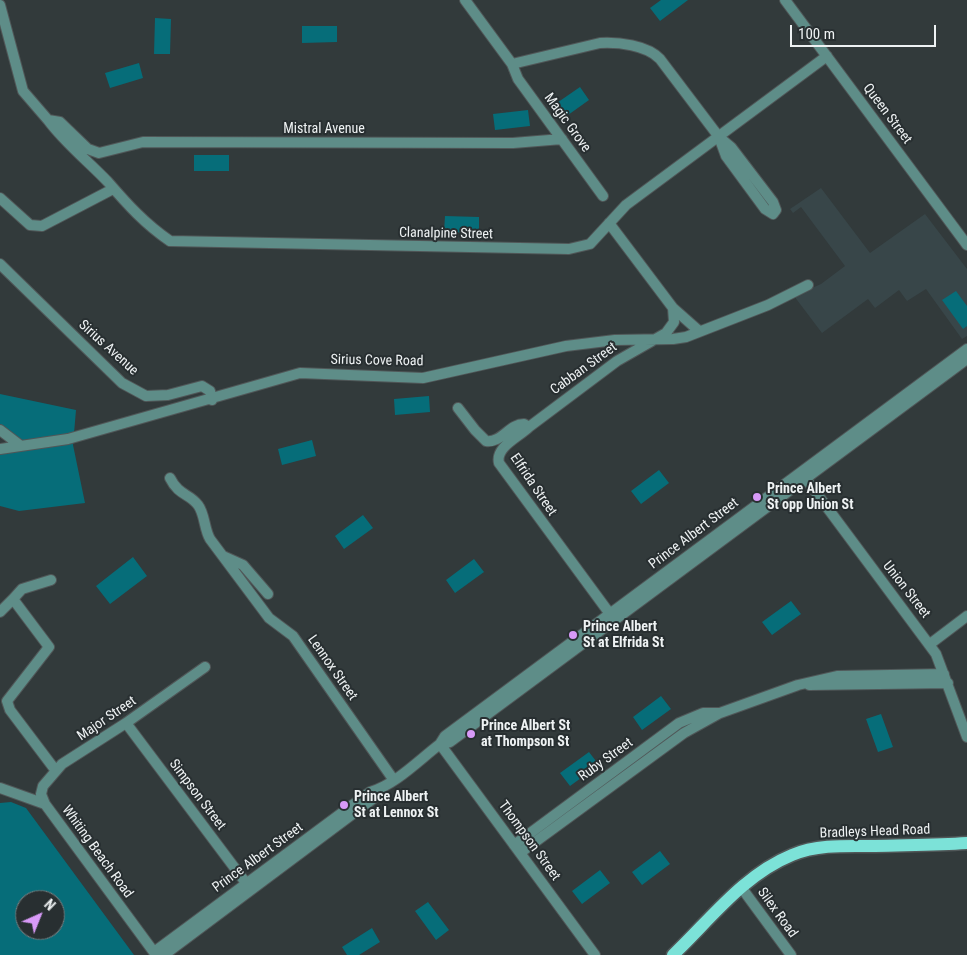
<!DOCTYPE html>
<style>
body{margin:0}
#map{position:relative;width:967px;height:955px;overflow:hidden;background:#323a3b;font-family:"Roboto Condensed",sans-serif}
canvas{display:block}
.north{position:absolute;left:15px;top:890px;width:50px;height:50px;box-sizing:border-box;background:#282f31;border:1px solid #777d7f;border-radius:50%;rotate:44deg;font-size:14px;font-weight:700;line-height:20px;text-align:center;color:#eef2f3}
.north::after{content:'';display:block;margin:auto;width:18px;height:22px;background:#d89af8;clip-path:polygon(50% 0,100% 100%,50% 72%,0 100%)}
.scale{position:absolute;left:790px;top:25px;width:146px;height:22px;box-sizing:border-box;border:2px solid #eef2f3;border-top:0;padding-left:6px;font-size:15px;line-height:18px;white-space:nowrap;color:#eef2f3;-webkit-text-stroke:4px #282f31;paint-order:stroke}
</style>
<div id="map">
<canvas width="967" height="955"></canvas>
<div class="north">N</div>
<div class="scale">100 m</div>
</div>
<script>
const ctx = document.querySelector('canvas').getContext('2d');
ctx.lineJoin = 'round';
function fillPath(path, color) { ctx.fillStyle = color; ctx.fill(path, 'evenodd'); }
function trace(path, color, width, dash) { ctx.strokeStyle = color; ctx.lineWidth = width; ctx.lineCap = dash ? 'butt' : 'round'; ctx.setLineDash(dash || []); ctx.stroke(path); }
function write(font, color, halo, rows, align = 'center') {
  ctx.font = font + ' "Roboto Condensed",sans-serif'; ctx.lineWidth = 4; ctx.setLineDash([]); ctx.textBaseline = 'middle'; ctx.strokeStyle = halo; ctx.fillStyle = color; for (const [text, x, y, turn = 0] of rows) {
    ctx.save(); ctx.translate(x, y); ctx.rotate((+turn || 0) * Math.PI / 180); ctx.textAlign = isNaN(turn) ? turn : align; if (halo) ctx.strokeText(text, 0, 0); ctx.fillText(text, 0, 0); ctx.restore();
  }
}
fillPath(new Path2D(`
 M821 188 870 253 925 214 967 269V336L962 339 926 289 907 301 899 290 875 308 868 299 822 333 794 296 821 284 845 266 801 207 793 213 790 209Z`), '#384649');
fillPath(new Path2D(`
 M661 0H688L660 21 650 8Z
 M155 18 171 19 170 54H154Z
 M302 26H337V42L302 43Z
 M139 63 143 78 110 88 105 73Z
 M580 87 589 100 561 120 551 107Z
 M528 110 530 126 495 130 493 114Z
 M194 155H229V171H194Z
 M445 216 479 217V233L444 232Z
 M956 291 967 306V326L963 329 942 300Z
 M0 394 76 410 73 445 85 503 19 511 0 506V449L20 446 0 430Z
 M429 396 430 412 395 415 394 399Z
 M312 440 316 456 282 465 278 449Z
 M659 470 669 483 641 504 631 491Z
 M363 515 373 528 344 549 335 536Z
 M133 557 147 576 110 604 96 586Z
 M474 559 484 572 455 593 446 580Z
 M791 601 801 614 772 635 762 622Z
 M661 696 671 709 642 730 633 717Z
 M881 714 893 747 878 752 866 719Z
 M589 752 599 765 570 786 560 773Z
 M11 802 26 808 134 955H0V803ZM25 900H55V930H25Z
 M660 851 670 864 642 885 632 872Z
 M600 870 610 883 582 904 572 891Z
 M428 902 449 930 436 940 415 911Z
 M372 928 380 942 359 955H347L342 947Z`), '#066d79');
const minor = new Path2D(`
 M465 0 512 64 600 43C618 42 647 45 660 59L719 137 731 147 773 202 776 210 773 214 765 209 726 156 719 137
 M785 0 967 245
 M0 5 23 91 48 120 60 122 88 149 99 153 143 142 513 143 562 139
 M512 64 518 79 603 196
 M48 120C65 143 88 161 108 182 127 204 145 224 170 241L569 249 590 244 626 205 827 56
 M0 198 30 225 42 226 113 189
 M0 264 122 383 146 396 168 395 202 386 210 391 212 400
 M673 308 699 331
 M458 408 475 430 486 441C502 443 509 424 524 424L529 427C519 437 495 447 499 463L610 614
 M529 427 617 361 666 333 674 322 673 308 609 223
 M0 430 21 446
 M0 449 68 439 300 373 423 378 566 346 615 340 673 339 686 337 768 305 808 285
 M803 475 936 654 967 737
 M170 478C179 496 189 493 198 505 205 514 204 529 210 539L269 618 293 636 393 779
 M223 556 243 565 268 594
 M13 599 22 589 51 580
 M0 612 13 599 49 647 7 701 10 710 56 771
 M930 644 967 616
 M809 685 948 683
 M126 723 246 883
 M440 744 450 742 967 359
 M440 744 595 955
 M0 788 45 804 156 955
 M45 804 41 794 43 786 62 764 126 723 205 667
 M514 845 679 723 703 713H719
 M520 853 684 733 720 713 798 685 837 676 944 674
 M741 887 791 955
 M154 952 370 792C395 785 419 760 440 744L445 736 967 349
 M164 955 374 798 380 789`);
const major = new Path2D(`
 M673 955C710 920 743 875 792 855 818 844 848 846 875 846 906 845 936 845 967 843`);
trace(minor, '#505758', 12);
trace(major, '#505758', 15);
trace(minor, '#5e8d88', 10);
trace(major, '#7ce2d8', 12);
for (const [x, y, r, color] of [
 [757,497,5,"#d89af8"],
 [573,635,5,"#d89af8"],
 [471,734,5,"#d89af8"],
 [344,805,5,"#d89af8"]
]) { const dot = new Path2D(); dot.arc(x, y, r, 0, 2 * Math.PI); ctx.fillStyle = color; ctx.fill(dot); trace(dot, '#282f31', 2); }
write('14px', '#eef2f3', '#282f31', [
 ["Queen Street",887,114,53],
 ["Magic Grove",567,123,54],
 ["Mistral Avenue",324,129],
 ["Clanalpine Street",446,234,1],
 ["Sirius Avenue",108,348,42],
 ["Sirius Cove Road",377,361,1],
 ["Cabban Street",584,369,-36],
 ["Elfrida Street",533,485,56],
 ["Prince Albert Street",694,534,-37],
 ["Union Street",906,590,52],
 ["Lennox Street",332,668,55],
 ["Major Street",107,719,-34],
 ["Ruby Street",606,760,-36],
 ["Simpson Street",197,795,53],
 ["Bradleys Head Road",875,832,-2],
 ["Thompson Street",529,841,54],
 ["Whiting Beach Road",97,852,54],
 ["Prince Albert Street",258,858,-36],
 ["Silex Road",777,913,54]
]);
write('bold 14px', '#eef2f3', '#282f31', [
 ["Prince Albert",767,489],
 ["St opp Union St",767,505],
 ["Prince Albert",583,627],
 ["St at Elfrida St",583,643],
 ["Prince Albert St",481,726],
 ["at Thompson St",481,742],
 ["Prince Albert",354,797],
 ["St at Lennox St",354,813]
], 'left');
</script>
